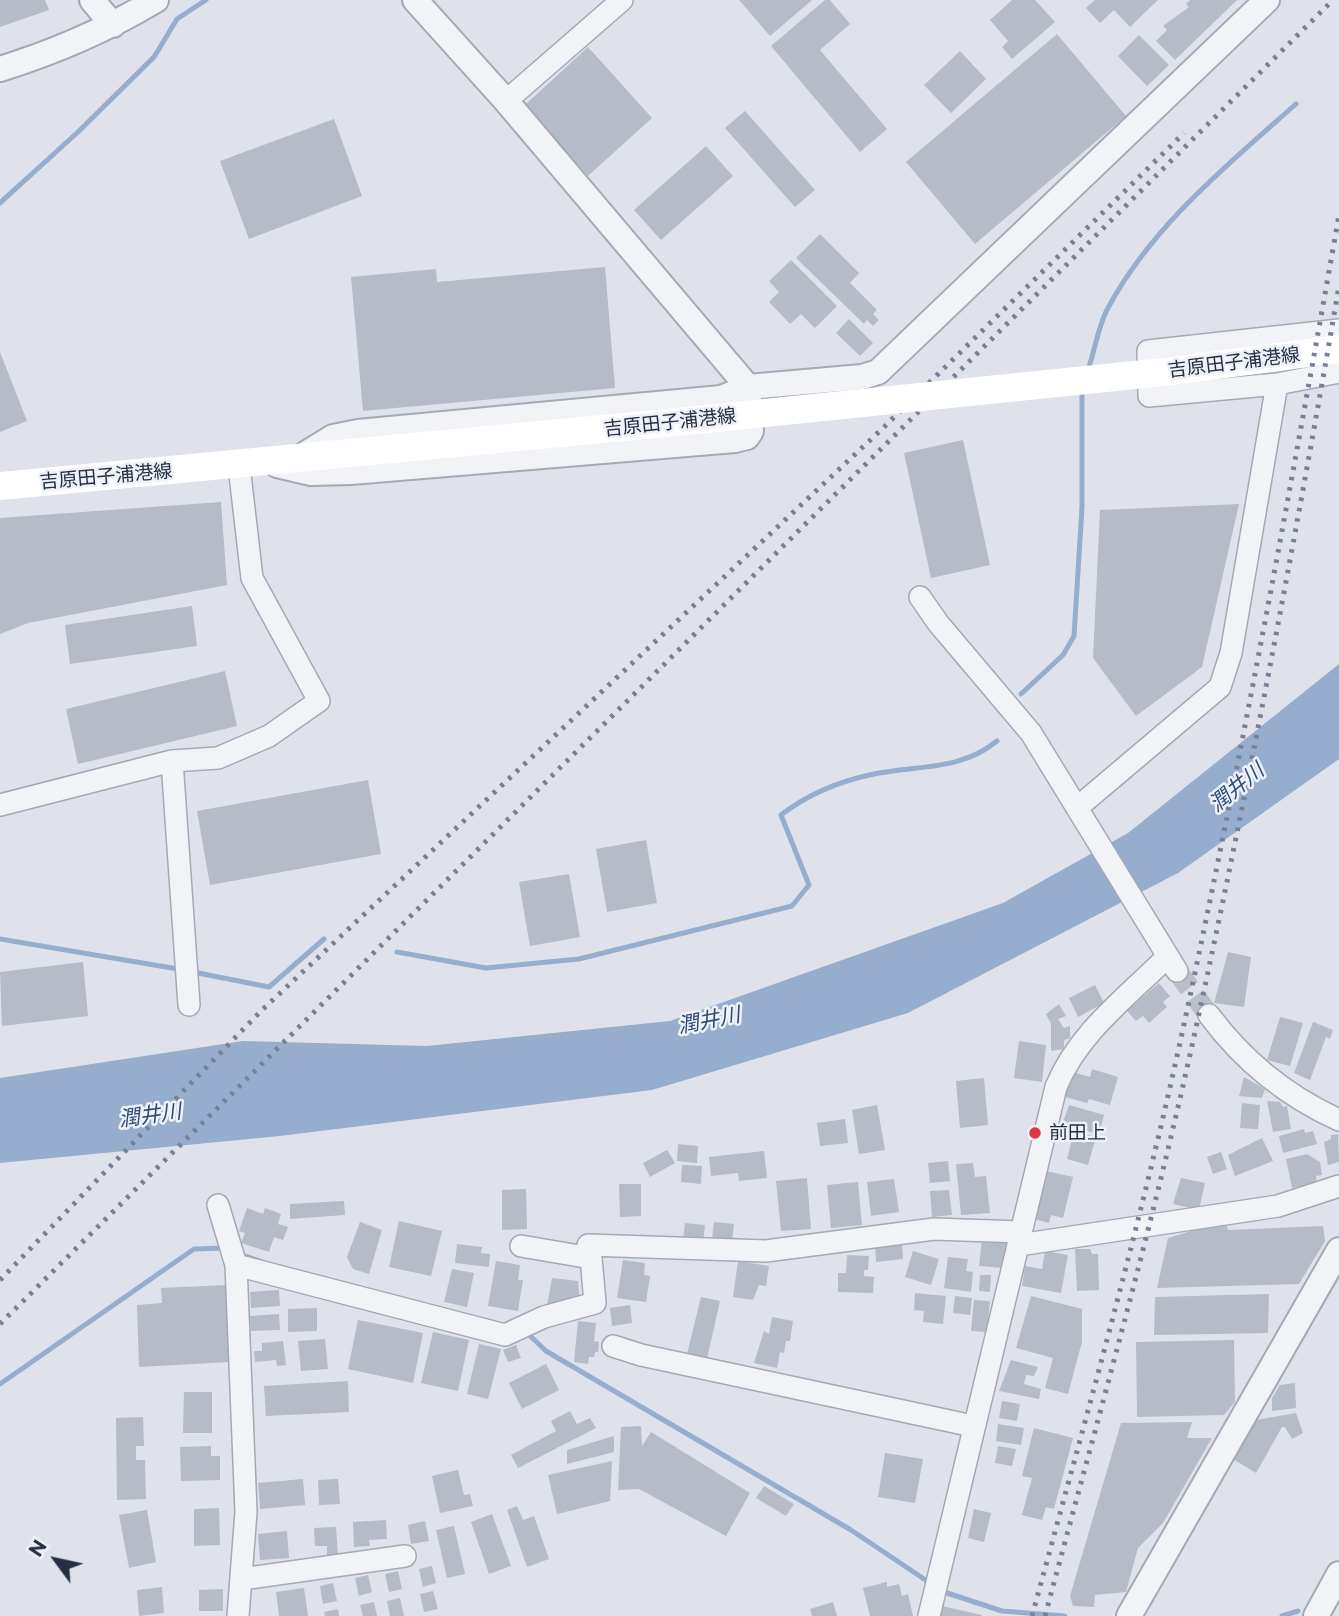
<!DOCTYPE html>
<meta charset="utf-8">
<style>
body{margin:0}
#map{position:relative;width:1339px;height:1616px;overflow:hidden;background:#dfe2ea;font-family:Montserrat,sans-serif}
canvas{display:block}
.north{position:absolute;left:21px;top:1525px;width:70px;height:70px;-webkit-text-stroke:5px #eef1f7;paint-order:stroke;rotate:303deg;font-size:19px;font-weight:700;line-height:28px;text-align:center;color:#262f42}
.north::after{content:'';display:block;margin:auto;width:24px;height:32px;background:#262f42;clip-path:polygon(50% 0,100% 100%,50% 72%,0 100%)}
</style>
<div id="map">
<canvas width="1339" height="1616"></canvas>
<div class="north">N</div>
</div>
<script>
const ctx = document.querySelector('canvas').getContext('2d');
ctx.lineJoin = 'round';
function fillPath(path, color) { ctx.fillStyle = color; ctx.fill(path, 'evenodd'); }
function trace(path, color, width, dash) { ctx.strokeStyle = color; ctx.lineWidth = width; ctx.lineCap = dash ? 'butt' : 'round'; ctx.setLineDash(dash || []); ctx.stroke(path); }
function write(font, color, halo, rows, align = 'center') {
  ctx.font = font + ' Montserrat,"Noto Sans JP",sans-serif'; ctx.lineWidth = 5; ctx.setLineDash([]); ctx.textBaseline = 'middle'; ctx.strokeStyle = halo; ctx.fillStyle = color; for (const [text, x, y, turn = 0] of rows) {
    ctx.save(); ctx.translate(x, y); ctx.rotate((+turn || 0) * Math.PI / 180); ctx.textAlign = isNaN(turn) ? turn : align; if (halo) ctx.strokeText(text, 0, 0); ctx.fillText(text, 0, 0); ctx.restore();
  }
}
fillPath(new Path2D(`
 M1339 664V759L1178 873 908 1013 652 1090 280 1136 0 1163V1078L243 1041 427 1046 670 1021 1003 903 1128 833Z`), '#96adcd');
trace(new Path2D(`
 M0 203 78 132 154 57 177 19 206 0
 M1088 370C1095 350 1098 326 1108 308 1151 227 1228 164 1296 104
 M1021 694 1063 655 1074 636 1082 507V389
 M0 939 178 969
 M397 952 486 968 579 959 792 906 809 885 781 815C808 794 840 781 874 774 916 765 961 771 997 741
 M193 972 269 987 324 939
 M239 1254 260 1261
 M526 1332 546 1351 851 1530 930 1583
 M0 1384 194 1249 223 1248
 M941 1591 1002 1611 1065 1616
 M1282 1616 1298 1611`), '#96adcd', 5);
fillPath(new Path2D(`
 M0 0H45L49 10 0 27Z
 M739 0H812L770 36Z
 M825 0H830L850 24 820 50 887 129 860 152 771 46Z
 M1012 0H1035L1055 22 1012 59 1002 47 1008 41 990 20Z
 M1095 0H1158L1130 27 1114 10 1100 23 1086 8Z
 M1190 0H1237L1175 60 1156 41 1167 30 1163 26 1189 7 1186 4Z
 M1057 34 1126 116 975 244 906 162Z
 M1139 35 1169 65 1147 86 1118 56Z
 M588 47 652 118 588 176 525 105Z
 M960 51 986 79 951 113 924 85Z
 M745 111 815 190 795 207 725 128Z
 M334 119 362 196 249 239 220 161Z
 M706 146 733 176 661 240 634 210Z
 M820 234 859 273 850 283 877 310 873 314 879 320 873 326 867 320 864 324 796 258Z
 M791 260 837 306 815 328 801 314 790 324 769 302 779 292 769 281Z
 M605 267 615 388 363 411 351 277 436 269 437 282Z
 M849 319 873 343 860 356 836 333Z
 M0 352 27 421 0 432Z
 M963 440 990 565 931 578 904 453Z
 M221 502 227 585 28 623 0 634V518Z
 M1239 504 1202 667 1136 716 1093 658 1100 510Z
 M192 606 197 646 70 664 65 625Z
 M225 671 237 726 78 764 66 709Z
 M368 780 381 854 210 885 197 811Z
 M646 840 657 903 607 912 596 849Z
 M569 874 580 937 530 946 519 882Z
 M1228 952 1251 957 1244 1007 1214 1003Z
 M83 962 88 1016 2 1026 0 972Z
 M1159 983 1170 996 1163 1002 1167 1007 1149 1023 1143 1016 1136 1021 1127 1011Z
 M1095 985 1104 1003 1078 1017 1069 998Z
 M1059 1004 1066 1016 1058 1019 1064 1028 1070 1026V1038L1064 1040V1049L1051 1051V1024L1046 1014Z
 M1280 1017 1303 1023 1290 1066 1267 1060Z
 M1313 1022 1333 1030 1330 1039 1326 1037 1310 1080 1294 1073Z
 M1019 1041 1046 1045 1042 1082 1014 1078Z
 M1092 1069 1118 1077 1110 1105 1089 1099 1087 1103 1065 1097 1072 1072 1090 1077Z
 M1244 1077 1265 1089 1262 1098 1239 1096Z
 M984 1078 988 1125 960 1128 956 1081Z
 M1267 1101 1280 1102 1283 1107 1287 1106 1291 1129 1273 1132Z
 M1242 1103 1260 1105 1258 1129 1240 1128Z
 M877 1105 885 1150 859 1154 852 1110Z
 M1069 1105 1104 1115 1099 1134 1062 1125Z
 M845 1119 848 1143 820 1146 817 1123Z
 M1304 1129 1305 1133 1313 1131 1317 1144 1283 1153 1279 1136Z
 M1074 1131 1096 1137 1088 1165 1067 1159Z
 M1338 1134 1339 1162 1328 1165 1324 1142 1331 1139V1135Z
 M1262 1138 1273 1161 1235 1176 1228 1155Z
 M678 1144 698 1146 697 1163 677 1161Z
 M667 1150 675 1163 650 1177 643 1163Z
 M764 1151 767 1178 739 1181 738 1173 711 1176 709 1157Z
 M1221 1152 1227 1169 1213 1174 1207 1157Z
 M1307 1154 1320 1162 1322 1175 1316 1176 1317 1183 1292 1188 1286 1159Z
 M948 1161 950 1181 930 1183 928 1163Z
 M973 1163 975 1177 986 1176 990 1213 961 1215 956 1164Z
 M682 1165 702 1166 701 1184 681 1182Z
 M1046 1171 1073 1177 1063 1218 1051 1215 1049 1223 1034 1219Z
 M807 1178 811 1229 781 1231 776 1181Z
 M1181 1178 1205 1183 1199 1210 1173 1204Z
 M894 1179 899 1212 871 1216 867 1182Z
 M858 1182 862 1225 831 1228 827 1185Z
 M619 1184H641V1216L620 1217Z
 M526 1189 527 1229 502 1230V1190Z
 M949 1190 952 1215 932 1217 930 1191Z
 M344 1201 345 1215 290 1219V1204Z
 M247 1208 263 1214 265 1208 281 1214 278 1224 288 1227 283 1240 274 1237 269 1252 241 1243 245 1233 239 1231Z
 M399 1221 442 1231 431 1276 389 1267Z
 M360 1222 382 1230 369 1274 353 1269 347 1257Z
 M714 1222 734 1224 732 1241 712 1239Z
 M685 1223 705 1225 703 1242 683 1240Z
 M1193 1225 1227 1226 1228 1230 1323 1226 1325 1241 1299 1284 1157 1288 1168 1238 1191 1231Z
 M982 1240 1006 1243 1003 1268 979 1266Z
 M902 1241 903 1259 876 1262 875 1243Z
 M457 1244 482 1247 481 1253 490 1254 489 1267 455 1263Z
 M1075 1249H1090L1092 1254H1098L1099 1290 1077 1291Z
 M913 1251 939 1259 931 1285 905 1277Z
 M1045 1251 1068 1255 1061 1293 1022 1286 1025 1266 1042 1269Z
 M847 1255 869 1256 868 1270H864V1276L874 1277 873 1293 838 1292V1273H846Z
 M948 1257 968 1259 966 1271 973 1272 971 1292 944 1288Z
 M623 1260 645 1263 644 1275 650 1276 646 1302 617 1298Z
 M496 1261 520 1265 518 1280H523L518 1311 488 1306Z
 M738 1261 769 1266 766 1286 759 1285 753 1300 733 1297Z
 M452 1269 474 1273 467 1307 444 1302Z
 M980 1275H991L990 1292 979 1291Z
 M552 1278 578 1281 580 1303 547 1306Z
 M226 1285 230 1362 139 1367 137 1305 162 1303 161 1288Z
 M279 1290 280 1306 251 1308 250 1292Z
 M915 1293 946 1296 943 1324 923 1322 924 1311 914 1310Z
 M1269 1294 1268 1333 1154 1335 1155 1297Z
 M955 1296 972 1298 970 1315 953 1313Z
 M1031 1296 1082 1309V1342L1068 1394 1045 1388 1053 1358 1016 1348Z
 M701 1297 720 1301 707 1359 687 1354Z
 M974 1300 990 1301 987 1332 971 1331Z
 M630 1305 632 1323 612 1326 610 1308Z
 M317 1308V1331L288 1332V1309Z
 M279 1314 280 1330 251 1331 250 1316Z
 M772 1317 793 1321 790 1341H786L784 1353 780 1352 777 1368 754 1363 764 1331 769 1334Z
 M358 1320 423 1333 413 1383 348 1369Z
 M578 1321 596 1323 594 1341 599 1342 598 1352H595L594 1357H589L588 1364 574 1362Z
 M433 1332 469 1340 458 1391 421 1383Z
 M325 1339 328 1369 301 1371 298 1341Z
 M1234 1340 1235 1402 1224 1415 1137 1417 1136 1342Z
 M283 1341 286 1365 277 1366 276 1360 255 1362 254 1351H262V1343Z
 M479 1344 501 1349 488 1399 467 1394Z
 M516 1345 521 1358 508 1362 503 1350Z
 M1011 1360 1038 1367 1034 1376 1026 1375 1024 1384 1041 1389 1039 1399 999 1391Z
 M546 1364 559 1390 522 1409 509 1383Z
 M348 1381 349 1412 266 1416 264 1386Z
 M1295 1383 1296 1408 1272 1411V1398L1280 1385Z
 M184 1392H212V1433H183Z
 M1002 1401 1020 1404 1017 1421 999 1418Z
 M570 1411 577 1424 590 1418 596 1428 518 1468 511 1455 556 1431 551 1421Z
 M1296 1413 1303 1433 1292 1439 1285 1427H1282L1256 1473 1233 1459 1256 1420Z
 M143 1417 144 1446H136V1460H145L146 1499 117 1500 116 1418Z
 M1192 1422 1187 1438H1212L1163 1523 1138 1548 1126 1592 1095 1595 1094 1607 1073 1606 1070 1596 1121 1423Z
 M998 1424 1024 1428 1021 1445 996 1441Z
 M641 1426 642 1446 651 1432 750 1493 726 1536 639 1489 618 1490 621 1427Z
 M1034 1428 1073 1438 1054 1509 1046 1507 1042 1520 1022 1515 1032 1478 1022 1476Z
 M614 1436V1452L567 1464V1450Z
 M211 1446V1456H220V1480L181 1481 180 1447Z
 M998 1446 1016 1449 1012 1466 995 1463Z
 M885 1453 923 1459 915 1503 878 1497Z
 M612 1461 610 1501 557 1514 548 1475Z
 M458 1470 464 1495 470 1494 473 1506 440 1513 432 1476Z
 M303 1479 305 1505 260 1509 258 1483Z
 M338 1479 340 1504 319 1505 318 1480Z
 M764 1486 794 1504 786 1516 756 1498Z
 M517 1506 523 1520 534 1516 549 1559 527 1567 507 1510Z
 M219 1508 220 1545 194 1546V1509Z
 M974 1509 991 1513 984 1542 968 1538Z
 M147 1510 156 1562 129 1568 119 1515Z
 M492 1514 511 1566 489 1574 471 1522Z
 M386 1520 387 1539 369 1540 370 1546 354 1547 353 1522Z
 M425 1521 429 1541 411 1544 408 1525Z
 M454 1526 465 1574 447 1578 436 1530Z
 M336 1527 338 1556 327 1557V1546H315L314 1528Z
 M287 1531 289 1558 260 1560 258 1534Z
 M432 1566 436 1583 423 1587 419 1569Z
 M398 1571 402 1589 389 1592 385 1574Z
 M368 1575 372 1592 359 1596 355 1578Z
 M887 1582V1587L899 1584 902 1596 908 1594 913 1616H870L863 1588Z
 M333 1583 337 1601 323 1604 320 1586Z
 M162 1587 164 1613 139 1616 137 1590Z
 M304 1588 308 1616H279L276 1592Z
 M223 1589V1611H199V1590Z
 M433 1591 438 1609 424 1612 420 1594Z
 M400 1598 404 1616H390L387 1601Z
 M374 1602 377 1616H363L360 1605Z
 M833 1602 837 1616H812L810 1609Z
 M942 1606 982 1615V1616H940Z
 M338 1609 339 1616H325L324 1612Z`), '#b5bbc7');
trace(new Path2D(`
 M1177 971 1209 1015`), '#babec8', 21, [21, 10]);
const minor = new Path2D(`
 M506 101 622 0
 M1339 330 1148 351 1149 396 1277 384 1339 372
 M920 597 938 623 1031 733 1177 971
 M172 761 189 1005
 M0 805 172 761 218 758 269 736 319 701 252 578 239 466
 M1078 807 1220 687 1231 653 1277 384
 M1209 1015C1244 1062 1286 1096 1339 1120
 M218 1205 236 1265 246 1512 238 1616
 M1019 1245 1278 1206 1339 1186
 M521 1246 591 1258 588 1245 766 1251 934 1229 1021 1232
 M236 1265 505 1335 544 1317 595 1303 591 1258
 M613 1346 641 1355 973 1426
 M242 1579 405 1556
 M929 1616 1056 1087C1078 1033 1127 997 1167 957`);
const tertiary = new Path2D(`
 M92 0 113 25
 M0 69C55 52 106 30 156 0
 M299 458 333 437 358 432 721 398 748 387 862 377 878 372 1267 0
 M277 465 311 473 351 472 735 440 747 437 751 431 748 387 506 101 415 0
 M1129 1616 1339 1250
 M1316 1616 1339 1574`);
trace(minor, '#a4a9b4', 24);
trace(tertiary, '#a4a9b4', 28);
trace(minor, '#f2f3f7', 21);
trace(tertiary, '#f2f3f7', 24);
trace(new Path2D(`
 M1164 372 1339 349
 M0 486 677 422`), '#fff', 28);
trace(new Path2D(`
 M0 1280 261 1011 881 430 1184 133
 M0 1324 1333 0
 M1032 1616C1085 1421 1140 1227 1183 1029 1241 759 1291 487 1339 215
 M1045 1616C1097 1422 1152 1229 1195 1032 1249 785 1296 536 1339 286`), '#778095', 5, [3.5, 7]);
trace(new Path2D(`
 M677 422 1164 372`), '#fff', 28);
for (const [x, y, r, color] of [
 [1035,1133,7,"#db3746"]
]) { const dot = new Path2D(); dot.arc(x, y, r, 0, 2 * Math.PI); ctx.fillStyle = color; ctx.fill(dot); trace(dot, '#eef1f7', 2.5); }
write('19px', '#262f42', '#eef1f7', [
 ["吉原田子浦港線",1234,363,-7],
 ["吉原田子浦港線",670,423,-6],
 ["吉原田子浦港線",106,477,-5]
]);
write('19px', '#262f42', '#eef1f7', [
 ["前田上",1049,1133]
], 'left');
write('italic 21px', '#2c4a7a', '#eef1f7', [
 ["潤井川",1237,788,-39],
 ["潤井川",709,1021,-11],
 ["潤井川",150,1116,-8]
]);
</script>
